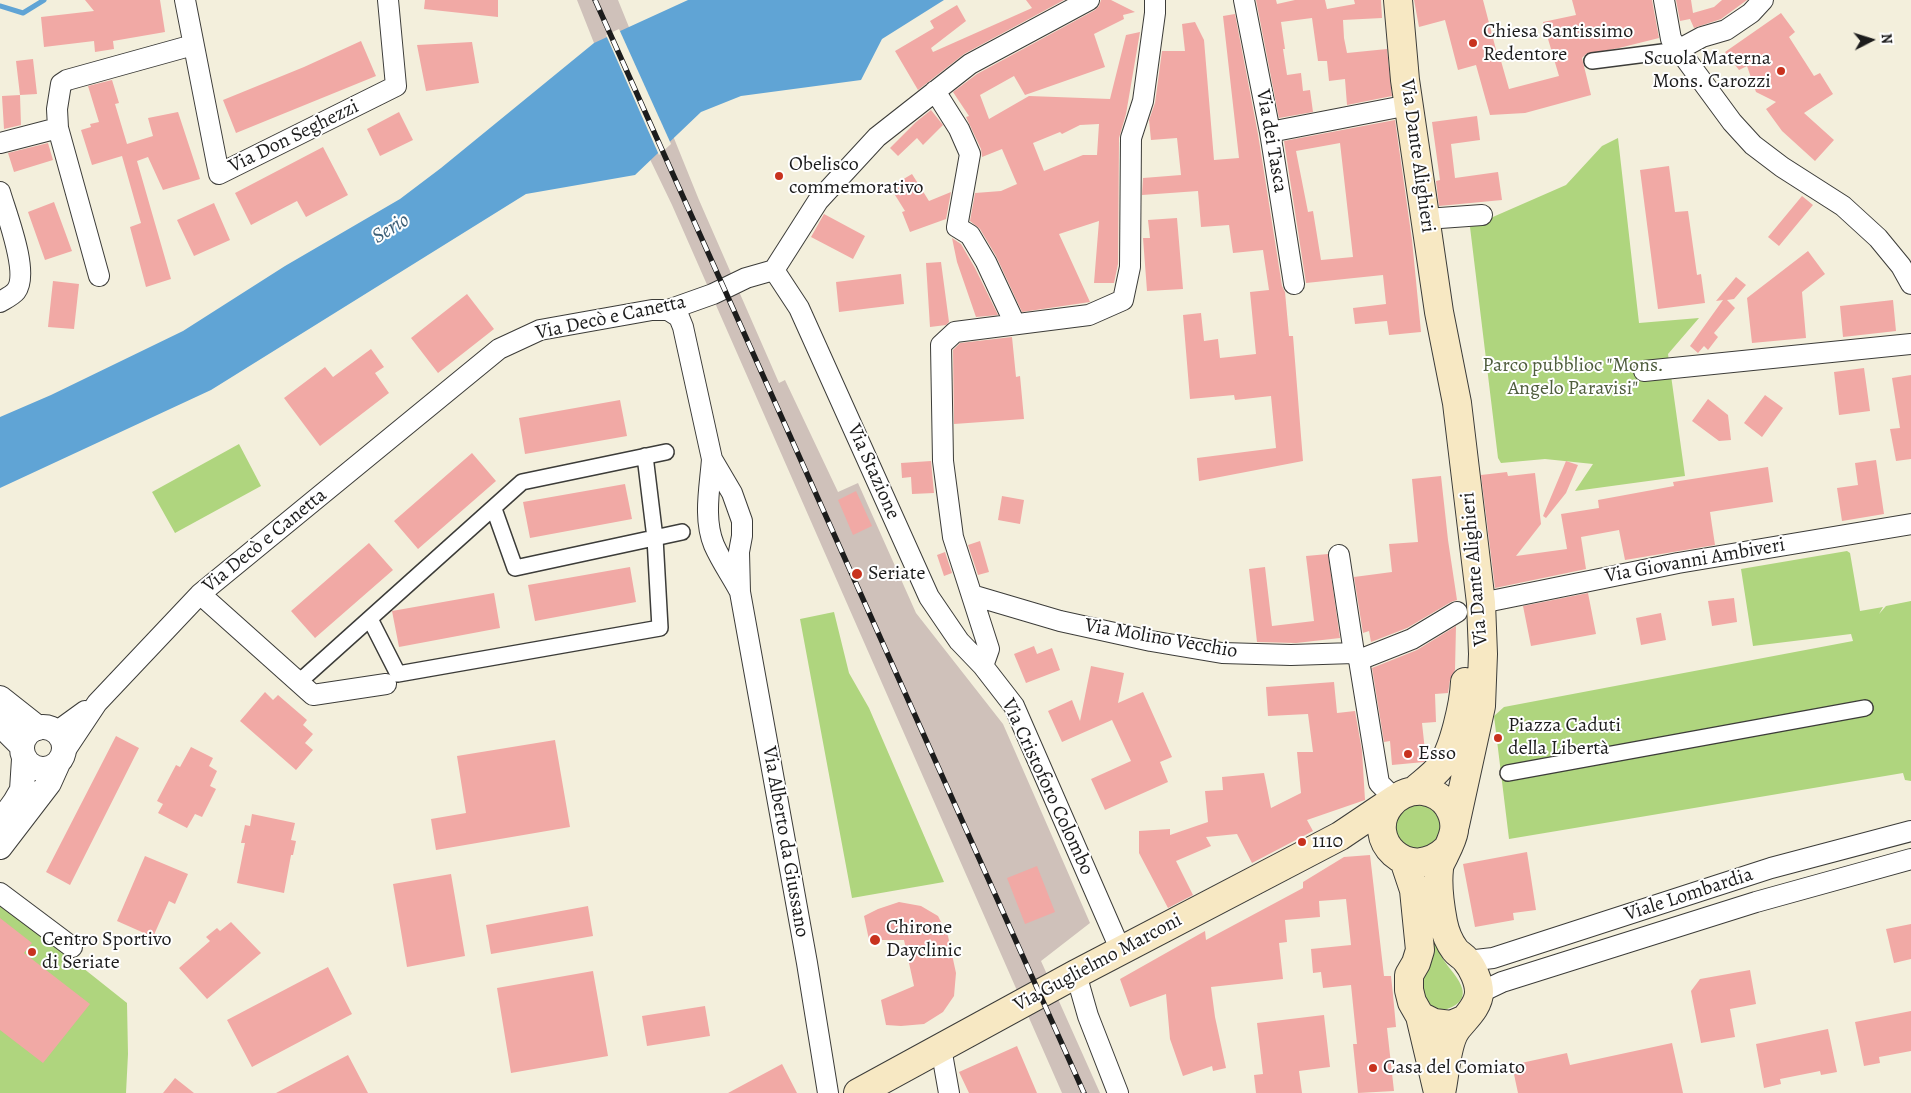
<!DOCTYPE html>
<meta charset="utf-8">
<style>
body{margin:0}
#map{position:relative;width:1911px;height:1093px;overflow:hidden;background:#f3efdc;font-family:Alegreya,serif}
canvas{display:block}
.north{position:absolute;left:1846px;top:15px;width:50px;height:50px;-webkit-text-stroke:4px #fff;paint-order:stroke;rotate:85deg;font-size:14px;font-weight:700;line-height:20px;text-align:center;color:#1c1c1c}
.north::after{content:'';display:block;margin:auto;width:18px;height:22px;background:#1c1c1c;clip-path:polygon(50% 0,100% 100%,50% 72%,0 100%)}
</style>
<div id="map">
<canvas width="1911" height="1093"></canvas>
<div class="north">N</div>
</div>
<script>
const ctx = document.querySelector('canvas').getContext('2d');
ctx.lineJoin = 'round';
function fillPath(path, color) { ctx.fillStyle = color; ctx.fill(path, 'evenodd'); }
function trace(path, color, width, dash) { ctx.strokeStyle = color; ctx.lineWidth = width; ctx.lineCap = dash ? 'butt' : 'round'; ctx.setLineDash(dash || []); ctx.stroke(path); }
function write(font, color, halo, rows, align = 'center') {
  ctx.font = font + ' Alegreya,serif'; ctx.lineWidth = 4; ctx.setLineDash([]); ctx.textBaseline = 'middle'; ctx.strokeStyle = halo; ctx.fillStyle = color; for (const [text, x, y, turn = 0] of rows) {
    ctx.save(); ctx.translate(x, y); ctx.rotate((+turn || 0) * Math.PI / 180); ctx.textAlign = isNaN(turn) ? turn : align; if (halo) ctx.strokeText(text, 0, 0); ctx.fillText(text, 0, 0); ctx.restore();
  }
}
fillPath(new Path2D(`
 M577 0H618L699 200 779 383 785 380 838 492 858 483 916 613 1003 724 1090 923 1041 961 1100 1093H1062L672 205 594 43Z`), '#cfc1ba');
fillPath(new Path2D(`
 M1618 138 1639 323 1699 318 1668 354 1685 476 1575 491 1593 464 1545 459 1501 463 1498 458 1470 227 1566 185 1602 146Z
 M239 444 261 486 175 533 152 492Z
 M1847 551 1850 553 1860 611 1883 607 1879 614 1886 606 1911 601V781L1905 780 1903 773 1509 839 1494 716 1504 707 1853 641 1851 634 1753 646 1741 569Z
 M834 612 849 673 869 708 944 882 852 898 800 619Z
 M1396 827a22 22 0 1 1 44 0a22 22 0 1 1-44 0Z
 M1421 875H1428C1431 897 1432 919 1436 941 1437 948 1441 956 1445 962 1454 975 1476 995 1452 1007 1442 1012 1436 1010 1426 1005L1420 981Z
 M0 902 127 1003 128 1054 126 1093H0Z`), '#afd57e');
fillPath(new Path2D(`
 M688 0H944L882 39 861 80 741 96 701 112 635 175 526 194 211 390 0 488V417L51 395 183 331 285 266 400 199 441 168 594 43Z`), '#60a4d5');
fillPath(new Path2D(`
 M619 29 671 144 659 155 606 35Z`), '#f3efdc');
trace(new Path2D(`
 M0 6 23 13 44 0`), '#60a4d5', 5);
fillPath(new Path2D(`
 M85 0H160L165 32 113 41 114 49 95 52 94 41 44 47 41 17 94 11Z
 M425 0H498V17L424 9Z
 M1026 0H1064L964 54 918 90 895 51 934 28 930 21 957 5 966 21 931 48 933 52 1032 8Z
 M1101 0H1111L1135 12 1123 15 1124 19 1094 34 1105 67 1025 95 1014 76 980 95 989 119 1029 96 1110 99 1126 35 1140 32 1126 114 1119 138 1118 264 1114 283H1094L1099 221 1059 234 1090 302 1022 312 996 256 980 229 970 221 975 193 1001 191 1017 184 1002 149 982 157 981 149 966 117 969 116 953 92 977 74 1095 10 1099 6ZM1099 124 1097 155H1083L1044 171 1033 143 1060 132 1062 134 1080 125Z
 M1256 0H1276L1277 4 1295 0H1325L1327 9 1355 4 1354 0H1381L1382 18 1343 20 1344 38 1347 53 1387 49 1392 96 1347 105 1345 79 1329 81 1327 61H1318L1312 18 1281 22 1285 49H1283L1287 75 1301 73 1303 91 1310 90 1313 112 1279 118Z
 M1414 0H1483L1499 61H1501L1509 89 1559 76 1543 22 1576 15 1572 0H1652L1659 38 1619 48 1586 54 1582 58 1591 95 1525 113 1490 115 1476 65 1458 70 1445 20 1419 27Z
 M1676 0H1691L1693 13 1714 7 1722 0H1747L1721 19 1694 28 1690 19 1680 21Z
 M1781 13 1795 32 1789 37 1814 76 1820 73 1833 94 1804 113 1834 140 1815 161 1782 131 1766 109 1776 102 1756 92 1747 66 1739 70 1725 52Z
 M1235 14 1258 134 1282 286 1285 292 1289 336H1293L1303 461 1199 481 1197 458 1276 448 1271 396 1235 400 1234 395 1190 399 1183 315 1201 313 1204 341 1218 339 1220 358 1256 354 1250 292 1269 290 1263 250 1233 253 1229 225 1201 227 1198 191 1142 195 1143 178 1181 175 1177 138 1151 140 1149 120 1155 103 1162 51H1185L1182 24 1195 22 1204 40 1214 160 1239 158 1223 16Z
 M361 41 376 76 236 133 223 100 304 67Z
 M472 42 479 83 426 91 417 45Z
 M33 59 37 94 20 95 16 61Z
 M112 80 119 103 115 104 127 144 153 136 148 118 178 112 200 179 163 190 148 157 137 161 171 279 146 287 130 227 141 223 122 156 92 165 81 130 91 127 90 124 99 122 88 86Z
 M20 95 21 125 4 129 2 96Z
 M931 110 943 125 923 145 917 138 898 156 890 148 916 122Z
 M399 112 413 140 380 156 367 129Z
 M1477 116 1480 140 1451 144 1455 178 1498 172 1502 200 1439 206 1436 181 1440 180 1432 122Z
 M1395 120 1412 240 1421 332 1389 335 1387 321 1355 324 1353 308 1386 304 1383 275 1306 283 1284 141ZM1340 143 1353 257 1321 260 1313 211 1308 212 1296 151Z
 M48 143 53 160 14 172 8 153Z
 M323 147 348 195 306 217 297 201 251 225 235 193Z
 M1669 166 1675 212 1688 211 1697 275 1701 274 1705 303 1658 309 1640 170Z
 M912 174 929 201 951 192 946 219 910 232 902 212 905 211 890 187Z
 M1802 196 1813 205 1779 246 1768 237Z
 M54 202 72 251 45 260 28 212Z
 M214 203 230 240 194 256 177 220Z
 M824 214 865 236 853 259 811 237Z
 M1177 218 1183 289 1147 291 1143 238H1150L1148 220Z
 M952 238 961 244 975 268 998 315 976 317 957 262Z
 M1808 251 1825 274 1802 292 1806 338 1752 343 1747 298Z
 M941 262 949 322 946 325 930 327 926 263Z
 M901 274 904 304 839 312 836 282Z
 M1736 277 1746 285 1734 299 1727 300 1735 308 1714 333 1718 337 1708 350 1704 346 1698 353 1690 346 1723 300 1716 301Z
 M53 281 79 284 74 329 48 327Z
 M467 294 494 329 438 373 411 338Z
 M1893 300 1896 331 1843 337 1840 306Z
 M1012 337 1016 377 1020 376 1024 419 954 424 953 350 960 343Z
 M371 349 384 367 375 373 389 393 320 446 284 398 325 367 333 377Z
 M1864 368 1870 411 1839 415 1834 372Z
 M1911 375V459L1896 461 1890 429 1900 428 1892 378Z
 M1765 395 1783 408 1762 437 1744 423Z
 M1708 399 1728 415 1731 440 1719 441 1692 421Z
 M620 400 627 436 525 454 519 418Z
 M472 453 496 481 418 549 394 521Z
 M1876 460 1884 514 1842 521 1837 488 1858 485 1855 463Z
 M931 461 934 493 912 494 911 477 902 478 901 463Z
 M1566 461 1578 465 1566 493 1546 518 1543 516Z
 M1768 467 1773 502 1710 512 1715 545 1625 560 1619 530 1581 537 1586 569 1495 588 1481 475 1507 472 1508 476 1535 473 1541 524 1516 556 1567 549 1561 514 1599 508 1598 500 1674 486 1673 482Z
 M1441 476 1448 540 1457 600 1451 602 1407 628 1371 642 1369 631 1363 633 1354 577 1392 572 1389 544 1418 542 1412 479Z
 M625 484 632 519 530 538 523 502Z
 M856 491 872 526 853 535 838 500Z
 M1002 496 1024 500 1020 524 998 520Z
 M980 541 989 572 978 575 968 545Z
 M369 543 393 570 315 638 291 611Z
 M945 552 952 573 944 576 937 555Z
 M1328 554 1340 638 1296 643 1257 642 1249 569 1265 567 1272 626 1314 621 1306 556Z
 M630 567 636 602 535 621 528 585Z
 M494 593 500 628 399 647 392 611Z
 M1588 593 1596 634 1531 646 1523 606Z
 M1734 598 1737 622 1712 626 1708 601Z
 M1661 613 1666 640 1641 645 1636 618Z
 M1456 626 1455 670 1450 680 1448 693 1435 694 1436 722 1422 723 1426 760 1424 762 1392 765 1390 741 1384 742 1372 668 1417 650Z
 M1034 646 1037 654 1052 648 1060 670 1026 683 1014 654Z
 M1091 666 1124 673 1118 703 1143 692 1172 757 1160 762 1168 782 1105 810 1091 779 1131 761 1112 720 1062 742 1048 711 1072 700 1080 721Z
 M1334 682 1337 713 1355 711 1362 751 1365 800 1307 820 1313 831 1252 863 1237 834 1206 837 1211 846 1176 861 1193 895 1168 908 1139 853V831L1170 829V835L1208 822 1205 791 1223 790 1222 777 1264 773 1271 808 1301 793 1297 752H1313L1308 714 1268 716 1266 687Z
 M265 692 273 700 278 695 307 720 303 725 313 734 305 743 313 750 296 770 240 721Z
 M116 736 139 748 70 885 46 872Z
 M555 740 570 827 436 850 431 819 466 813 457 756Z
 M191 747 213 758 209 766 217 771 210 786 216 789 202 817 195 814 187 828 158 813 163 804 157 801 176 765 180 767Z
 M252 814 295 823 291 840 296 841 293 855H291L284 893 237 883 245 843H241L245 825 250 826Z
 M1527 852 1536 910 1513 913 1514 920 1475 927 1463 864Z
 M1370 855 1384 976H1391L1393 995 1396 1027 1387 1028 1394 1091 1358 1093 1353 1044H1357L1351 985 1323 988 1321 972 1313 973 1311 949 1351 945 1346 899 1319 901 1320 917 1285 920 1287 942 1279 943 1283 979 1211 987 1215 1017 1226 1068 1213 1071 1212 1066 1183 1076 1170 1039 1166 994 1130 1007 1120 979 1205 931 1206 940 1303 888V882L1344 857Z
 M145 856 188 874 175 904 169 901 153 937 117 921Z
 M1037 866 1055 912 1025 924 1007 878Z
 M451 874 465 956 407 967 393 884Z
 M899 902 921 906 938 916 948 936 956 973 954 996 943 1012 924 1024 901 1026 886 1025 881 1000 914 986 904 940H869L864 916 878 909Z
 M588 906 593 936 491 954 486 925Z
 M0 918 32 943 24 953 90 1004 43 1063 0 1030Z
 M231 922 261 953 207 999 179 968 210 941 206 937 217 928 220 931Z
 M1911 924V959L1894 963 1886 929Z
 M328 967 352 1014 252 1067 227 1020Z
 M1750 970 1756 1004 1730 1009 1735 1037 1701 1043 1691 991 1700 979Z
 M593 971 608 1056 511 1073 497 988Z
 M705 1006 710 1036 647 1046 642 1016Z
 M1911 1011V1051L1879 1057 1880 1063 1864 1066 1855 1022Z
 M1324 1015 1330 1067 1299 1071 1302 1093H1256L1254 1075 1263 1074 1257 1023Z
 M1828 1029 1837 1072 1821 1075 1820 1071 1780 1079 1781 1084 1764 1088 1756 1044Z
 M1672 1043 1683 1093H1518L1512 1065 1567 1053 1570 1065Z
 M1017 1046 1037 1093H969L959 1072Z
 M348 1055 368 1093H276Z
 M782 1064 797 1093H728Z
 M175 1078 194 1093H163Z`), '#f1a9a5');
const pedestrian = new Path2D(`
 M1592 61 1678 50
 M494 509 515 568 682 532
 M370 619 398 674 660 628 655 538 645 456
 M299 682 522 482 666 452
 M1508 773 1865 708`);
const minor = new Path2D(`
 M185 0 219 174 396 86 388 0
 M1244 0 1270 132 1294 284
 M1664 0 1671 39 1732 122 1753 145 1782 167 1843 206 1878 238 1901 266 1911 284
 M1678 50 1702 37 1726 30 1751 13 1763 0
 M935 91 959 129 970 154 957 227 970 235 986 262 1015 324
 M58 128 99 276
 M1270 132 1409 105
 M0 143 58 128 57 109 61 84 67 80 193 45
 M0 192C6 213 30 273 16 291 13 295 5 299 0 302
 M1426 219 1482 215
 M774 270 799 308 929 597 959 641 983 666
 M668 310 679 317 683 327 712 459 732 493 742 521V536L739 552 740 592 807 963 828 1093
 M1644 371 1911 344
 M712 459C710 487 703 518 714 545 721 561 731 575 739 590
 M1339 555 1354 653
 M200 594 313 695 386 684
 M972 595 1060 621 1151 641 1222 653 1291 655 1354 653 1359 660 1379 783 1395 799
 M1481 603 1678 563 1911 524
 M1359 660 1412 639 1457 612
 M56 732 85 711
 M63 754 97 703 200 594 499 349 540 330 652 310H668L713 294 746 278 774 270 818 201 877 137 970 64 1089 0
 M0 893 72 947
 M1121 951 1014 706 983 666 989 649 953 537 943 461 941 345 955 332 1089 315 1123 300 1130 267 1131 138 1143 101 1155 13V0
 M1467 961 1493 958 1771 868 1911 831
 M1076 974 1088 1016 1118 1093
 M1479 993 1502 982 1756 902 1911 859
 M941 1048 949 1093`);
const tertiary = new Path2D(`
 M0 698 38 728
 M0 724 22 746
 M22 748a21 21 0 1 1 42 0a21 21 0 1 1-42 0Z
 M0 823 15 802 22 790 24 759
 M0 847 49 783 58 763`);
const secondary = new Path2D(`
 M1398 0 1405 80 1439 312 1457 403 1481 603 1483 654 1481 706 1455 825
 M1415 790C1424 782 1434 775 1441 766 1454 749 1464 703 1465 682
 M1404 860 1414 890 1420 950 1416 963 1409 975V990L1412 1002 1420 1016 1434 1023 1451 1025 1465 1019
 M1420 1016 1437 1088
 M858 1093 1076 974 1340 836 1395 799
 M1441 1093C1445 1076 1446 1044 1456 1030 1464 1019 1479 1007 1479 992 1479 982 1473 968 1466 960 1463 956 1458 954 1455 950 1449 942 1445 932 1443 922 1440 906 1437 886 1439 869 1439 865 1442 860 1444 856 1453 838 1460 825 1448 806 1443 798 1433 792 1423 791 1410 790 1399 794 1390 805 1363 838 1408 886 1447 849`);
trace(pedestrian, '#3c3c39', 18);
trace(minor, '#3c3c39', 22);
trace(tertiary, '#3c3c39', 26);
trace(secondary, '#3c3c39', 30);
trace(pedestrian, '#fff', 15);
trace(minor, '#fff', 20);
trace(tertiary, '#fff', 24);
trace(secondary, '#f7e8c3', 28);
const rail = new Path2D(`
 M595 0 1084 1093`);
trace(rail, '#1c1c1c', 5.5);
trace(rail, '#fff', 4, [11]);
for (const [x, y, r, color] of [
 [1473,43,5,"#c8321e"],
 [1781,71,5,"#c8321e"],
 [779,176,5,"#c8321e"],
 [857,574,6,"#c8321e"],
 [1498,738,5,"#c8321e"],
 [1408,754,5,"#c8321e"],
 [1302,842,5,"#c8321e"],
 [875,940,6,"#c8321e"],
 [32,952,5,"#c8321e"],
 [1373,1068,5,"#c8321e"]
]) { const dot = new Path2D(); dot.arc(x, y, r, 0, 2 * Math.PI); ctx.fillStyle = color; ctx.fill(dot); trace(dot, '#fff', 2); }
write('20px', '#1c1c1c', '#fff', [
 ["Chiesa Santissimo",1483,32],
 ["Redentore",1483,55],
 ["Scuola Materna",1771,59,"right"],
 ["Mons. Carozzi",1771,82,"right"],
 ["Obelisco",789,165],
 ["commemorativo",789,188],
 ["Seriate",868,574],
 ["Piazza Caduti",1508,726],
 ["della Libertà",1508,749],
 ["Esso",1418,754],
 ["1110",1312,842],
 ["Chirone",886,928],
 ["Dayclinic",886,951],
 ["Centro Sportivo",42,940],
 ["di Seriate",42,963],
 ["Casa del Comiato",1383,1068]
], 'left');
write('20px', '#1c1c1c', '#fff', [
 ["Via Don Seghezzi",294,137,-26],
 ["Via dei Tasca",1271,141,80],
 ["Via Dante Alighieri",1417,156,82],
 ["Via Decò e Canetta",611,318,-12],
 ["Via Stazione",873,472,66],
 ["Via Decò e Canetta",265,541,-39],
 ["Via Giovanni Ambiveri",1695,561,-10],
 ["Via Dante Alighieri",1475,569,-95],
 ["Via Molino Vecchio",1161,639,10],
 ["Via Cristoforo Colombo",1047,787,65],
 ["Via Alberto da Giussano",785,842,80],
 ["Viale Lombardia",1689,895,-18],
 ["Via Guglielmo Marconi",1098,963,-28]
]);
write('20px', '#4f5d3e', '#fff', [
 ["Parco pubblioc \"Mons.",1573,366],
 ["Angelo Paravisi\"",1573,389]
]);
write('italic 21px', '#3e6078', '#fff', [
 ["Serio",391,229,-31]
]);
</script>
